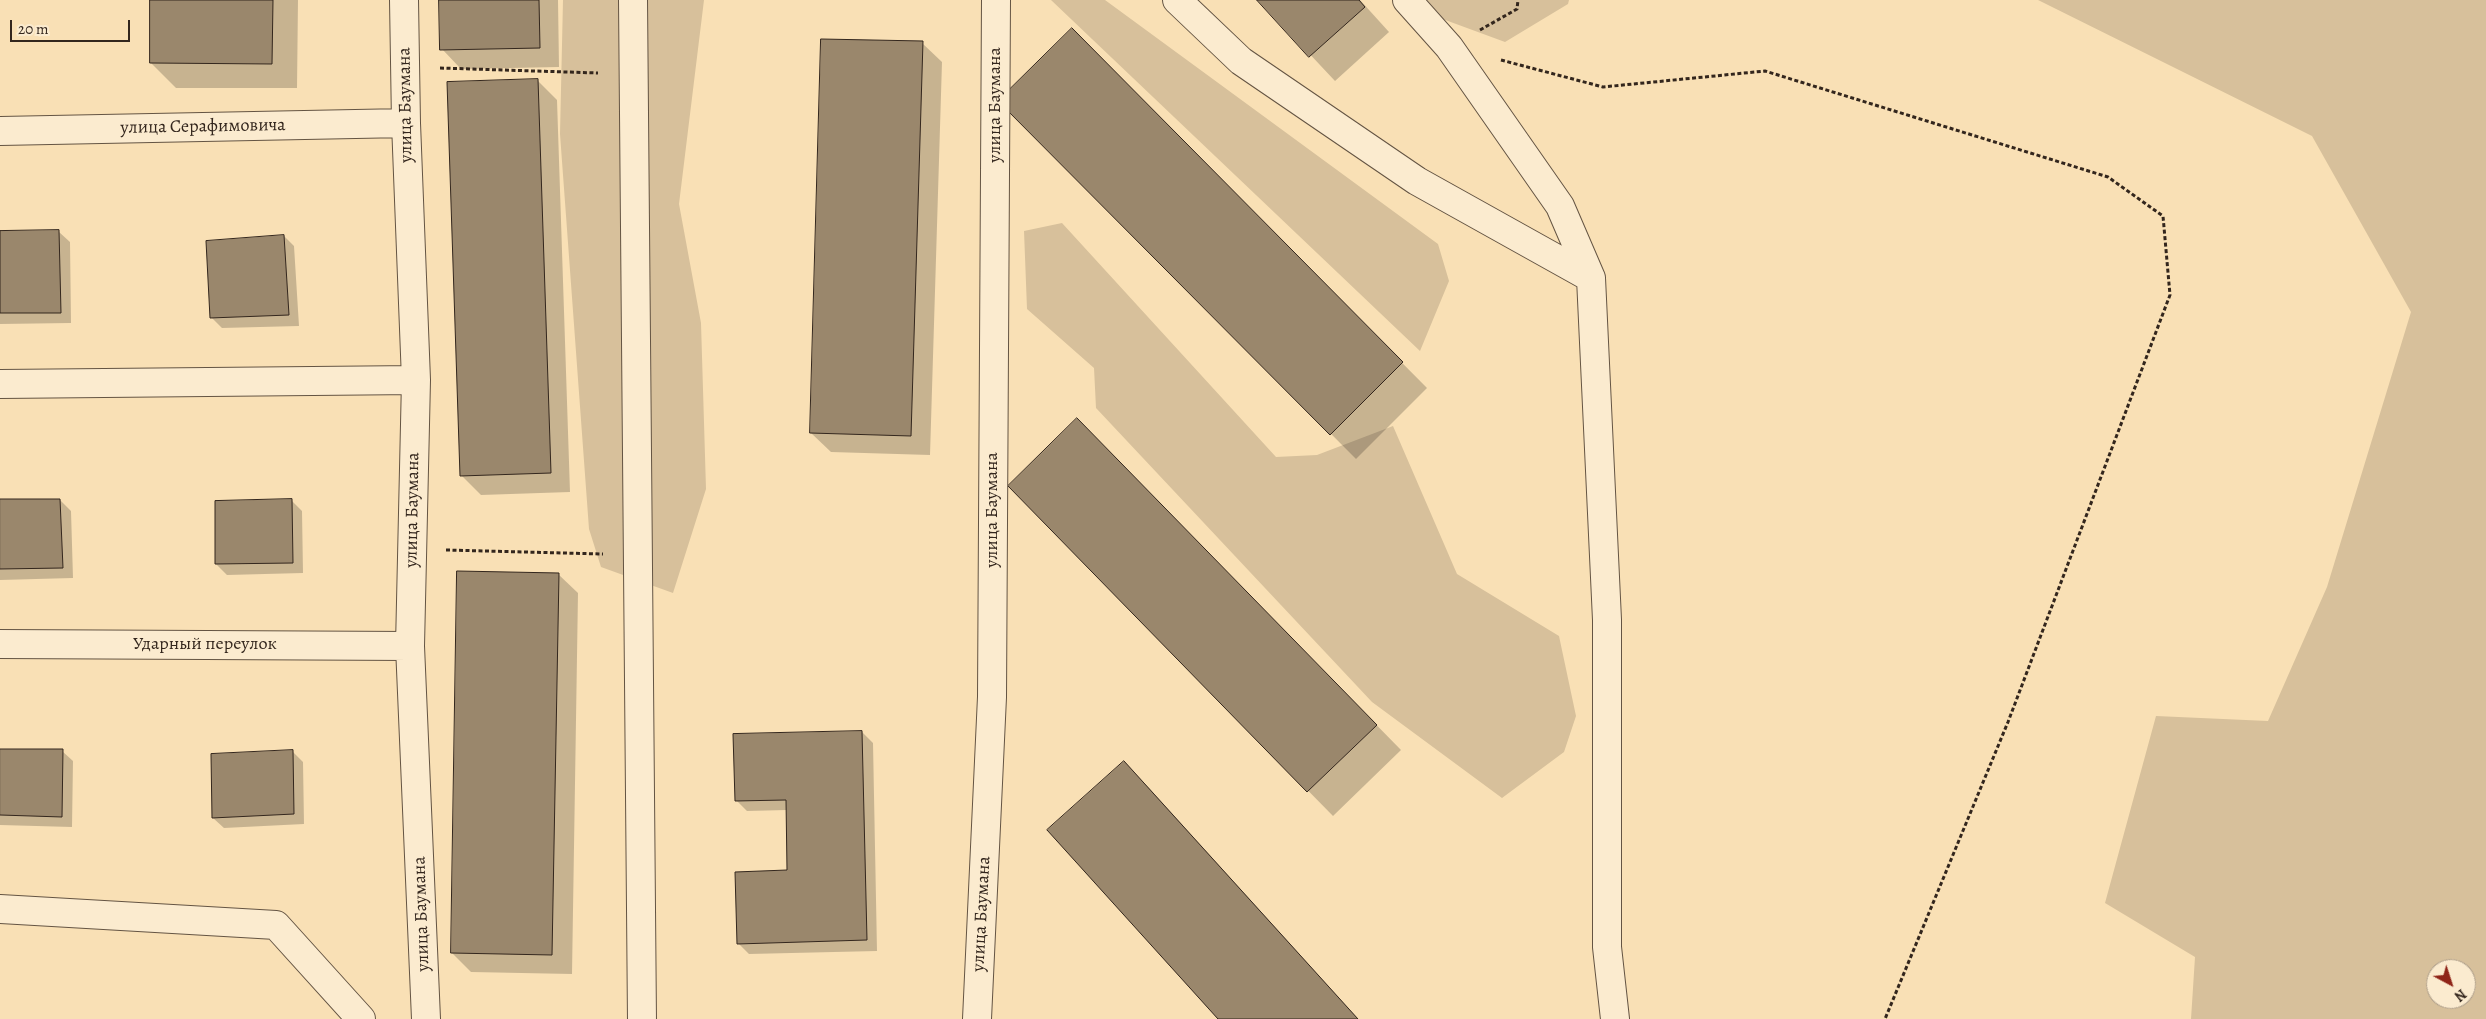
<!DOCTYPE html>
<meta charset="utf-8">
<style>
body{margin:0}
#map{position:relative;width:2486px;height:1019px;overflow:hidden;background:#f9e0b5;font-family:Alegreya,serif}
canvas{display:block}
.north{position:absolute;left:2426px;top:959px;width:50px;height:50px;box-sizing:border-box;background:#fbebcf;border:1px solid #ab9c88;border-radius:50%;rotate:140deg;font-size:14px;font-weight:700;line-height:20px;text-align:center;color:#33261d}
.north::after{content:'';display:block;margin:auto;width:18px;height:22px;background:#8f2418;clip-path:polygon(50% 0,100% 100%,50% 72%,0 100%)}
.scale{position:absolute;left:10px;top:20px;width:120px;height:22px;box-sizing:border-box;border:2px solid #33261d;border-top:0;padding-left:6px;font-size:15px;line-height:18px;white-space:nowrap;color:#33261d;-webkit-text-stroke:4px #fbebcf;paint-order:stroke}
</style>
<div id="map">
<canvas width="2486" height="1019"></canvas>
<div class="north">N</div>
<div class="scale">20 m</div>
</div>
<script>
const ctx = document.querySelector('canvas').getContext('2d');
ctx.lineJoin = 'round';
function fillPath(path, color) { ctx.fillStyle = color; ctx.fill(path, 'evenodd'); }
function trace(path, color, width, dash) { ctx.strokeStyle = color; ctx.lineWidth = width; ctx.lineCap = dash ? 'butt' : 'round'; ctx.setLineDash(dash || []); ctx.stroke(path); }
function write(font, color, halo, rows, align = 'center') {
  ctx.font = font + ' Alegreya,serif'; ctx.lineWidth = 4.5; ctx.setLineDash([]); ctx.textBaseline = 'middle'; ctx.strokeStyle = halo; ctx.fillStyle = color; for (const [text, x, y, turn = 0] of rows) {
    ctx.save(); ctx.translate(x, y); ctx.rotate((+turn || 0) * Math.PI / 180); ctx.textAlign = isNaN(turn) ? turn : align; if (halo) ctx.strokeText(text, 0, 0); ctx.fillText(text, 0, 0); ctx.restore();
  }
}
fillPath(new Path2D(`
 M563 0H704L679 204 701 323 706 489 673 593 601 567 589 529 560 134Z
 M1051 0H1105L1438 244 1449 281 1420 351Z
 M1417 0H1569L1568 4 1505 42 1429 14Z
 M2038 0H2486V1019H2191L2195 957 2105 903 2156 716 2268 721 2327 587 2411 312 2312 136ZM2436 969H2466V999H2436Z
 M1062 223 1276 457 1317 455 1393 426 1457 574 1559 636 1576 716 1564 752 1502 798 1372 702 1096 408 1094 368 1027 309 1024 231Z`), '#d7c09b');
fillPath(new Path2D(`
 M152 0H298L297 88H176L151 63Z
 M441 0H558L559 67 461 69 442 49Z
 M1259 0H1360L1389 32 1335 81Z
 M1072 30 1427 388 1356 459 1000 101Z
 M922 43 942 62 930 455 831 452 811 433Z
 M537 80 557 100 570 492 481 495 462 476Z
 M0 232H59L70 242 71 323 0 324Z
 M284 236 294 246 299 326 222 328 211 317Z
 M1102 445 1401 750 1333 816 1009 486Z
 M0 500H60L71 511 73 578 0 580Z
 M291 500 302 511 303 573 227 575 216 564Z
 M558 574 578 593 572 974 471 972 452 953Z
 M862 732 873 743 877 951 749 954 738 943 789 872 787 810 747 811 736 800Z
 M0 751H62L73 761 72 827 0 825Z
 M293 752 303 762 304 824 224 828 213 818Z
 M1124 763 1149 788 1358 1019H1220Z`), '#0003');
const building = new Path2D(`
 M150 0H273L272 64 150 63Z
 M439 0H539L540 48 440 50Z
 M1257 0H1359L1365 7 1309 57Z
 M1072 28 1403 362 1330 435 998 101Z
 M821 39 923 41 911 436 810 433Z
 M538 79 551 473 460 476 447 82Z
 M59 230 61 313H0V231Z
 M284 235 289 315 210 318 206 241Z
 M1077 418 1377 725 1307 792 1008 486Z
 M0 499H60L63 568 0 569Z
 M292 499 293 563 215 564V501Z
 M457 571 559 573 552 955 451 953Z
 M862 731 867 940 737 944 735 872 787 870 786 800 735 801 733 734Z
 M0 749H63L62 817 0 815Z
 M293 750 294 814 212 818 211 754Z
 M1124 761 1358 1019H1218L1047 830Z`);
fillPath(building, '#9a876c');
trace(building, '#33261d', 1);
const minor = new Path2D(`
 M404 0 406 123 416 380 410 646 426 1019
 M633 0 642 1019
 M1177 0 1241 61 1417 181 1591 278
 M1407 0 1449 47 1560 206 1591 278 1607 620V947L1615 1019
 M0 131 406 123
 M0 384 416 380
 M0 644 410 646
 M0 909 276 925 361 1019
 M977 1019 992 697 996 0`);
trace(minor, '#645443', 30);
trace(new Path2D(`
 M1480 30 1517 9 1518 0
 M1501 60 1603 87 1765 71 2108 177 2163 216 2170 295 2008 722 1885 1019
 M440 68 598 73
 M446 550 603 554`), '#33261d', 3, [4, 2.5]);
trace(minor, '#fbebcf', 28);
write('18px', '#33261d', '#fbebcf', [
 ["улица Баумана",406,105,-91],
 ["улица Баумана",996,105,-90],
 ["улица Серафимовича",203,127,-1],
 ["улица Баумана",413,510,-89],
 ["улица Баумана",993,510,-90],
 ["Ударный переулок",205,645],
 ["улица Баумана",422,914,-92],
 ["улица Баумана",982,914,-87]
]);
</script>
